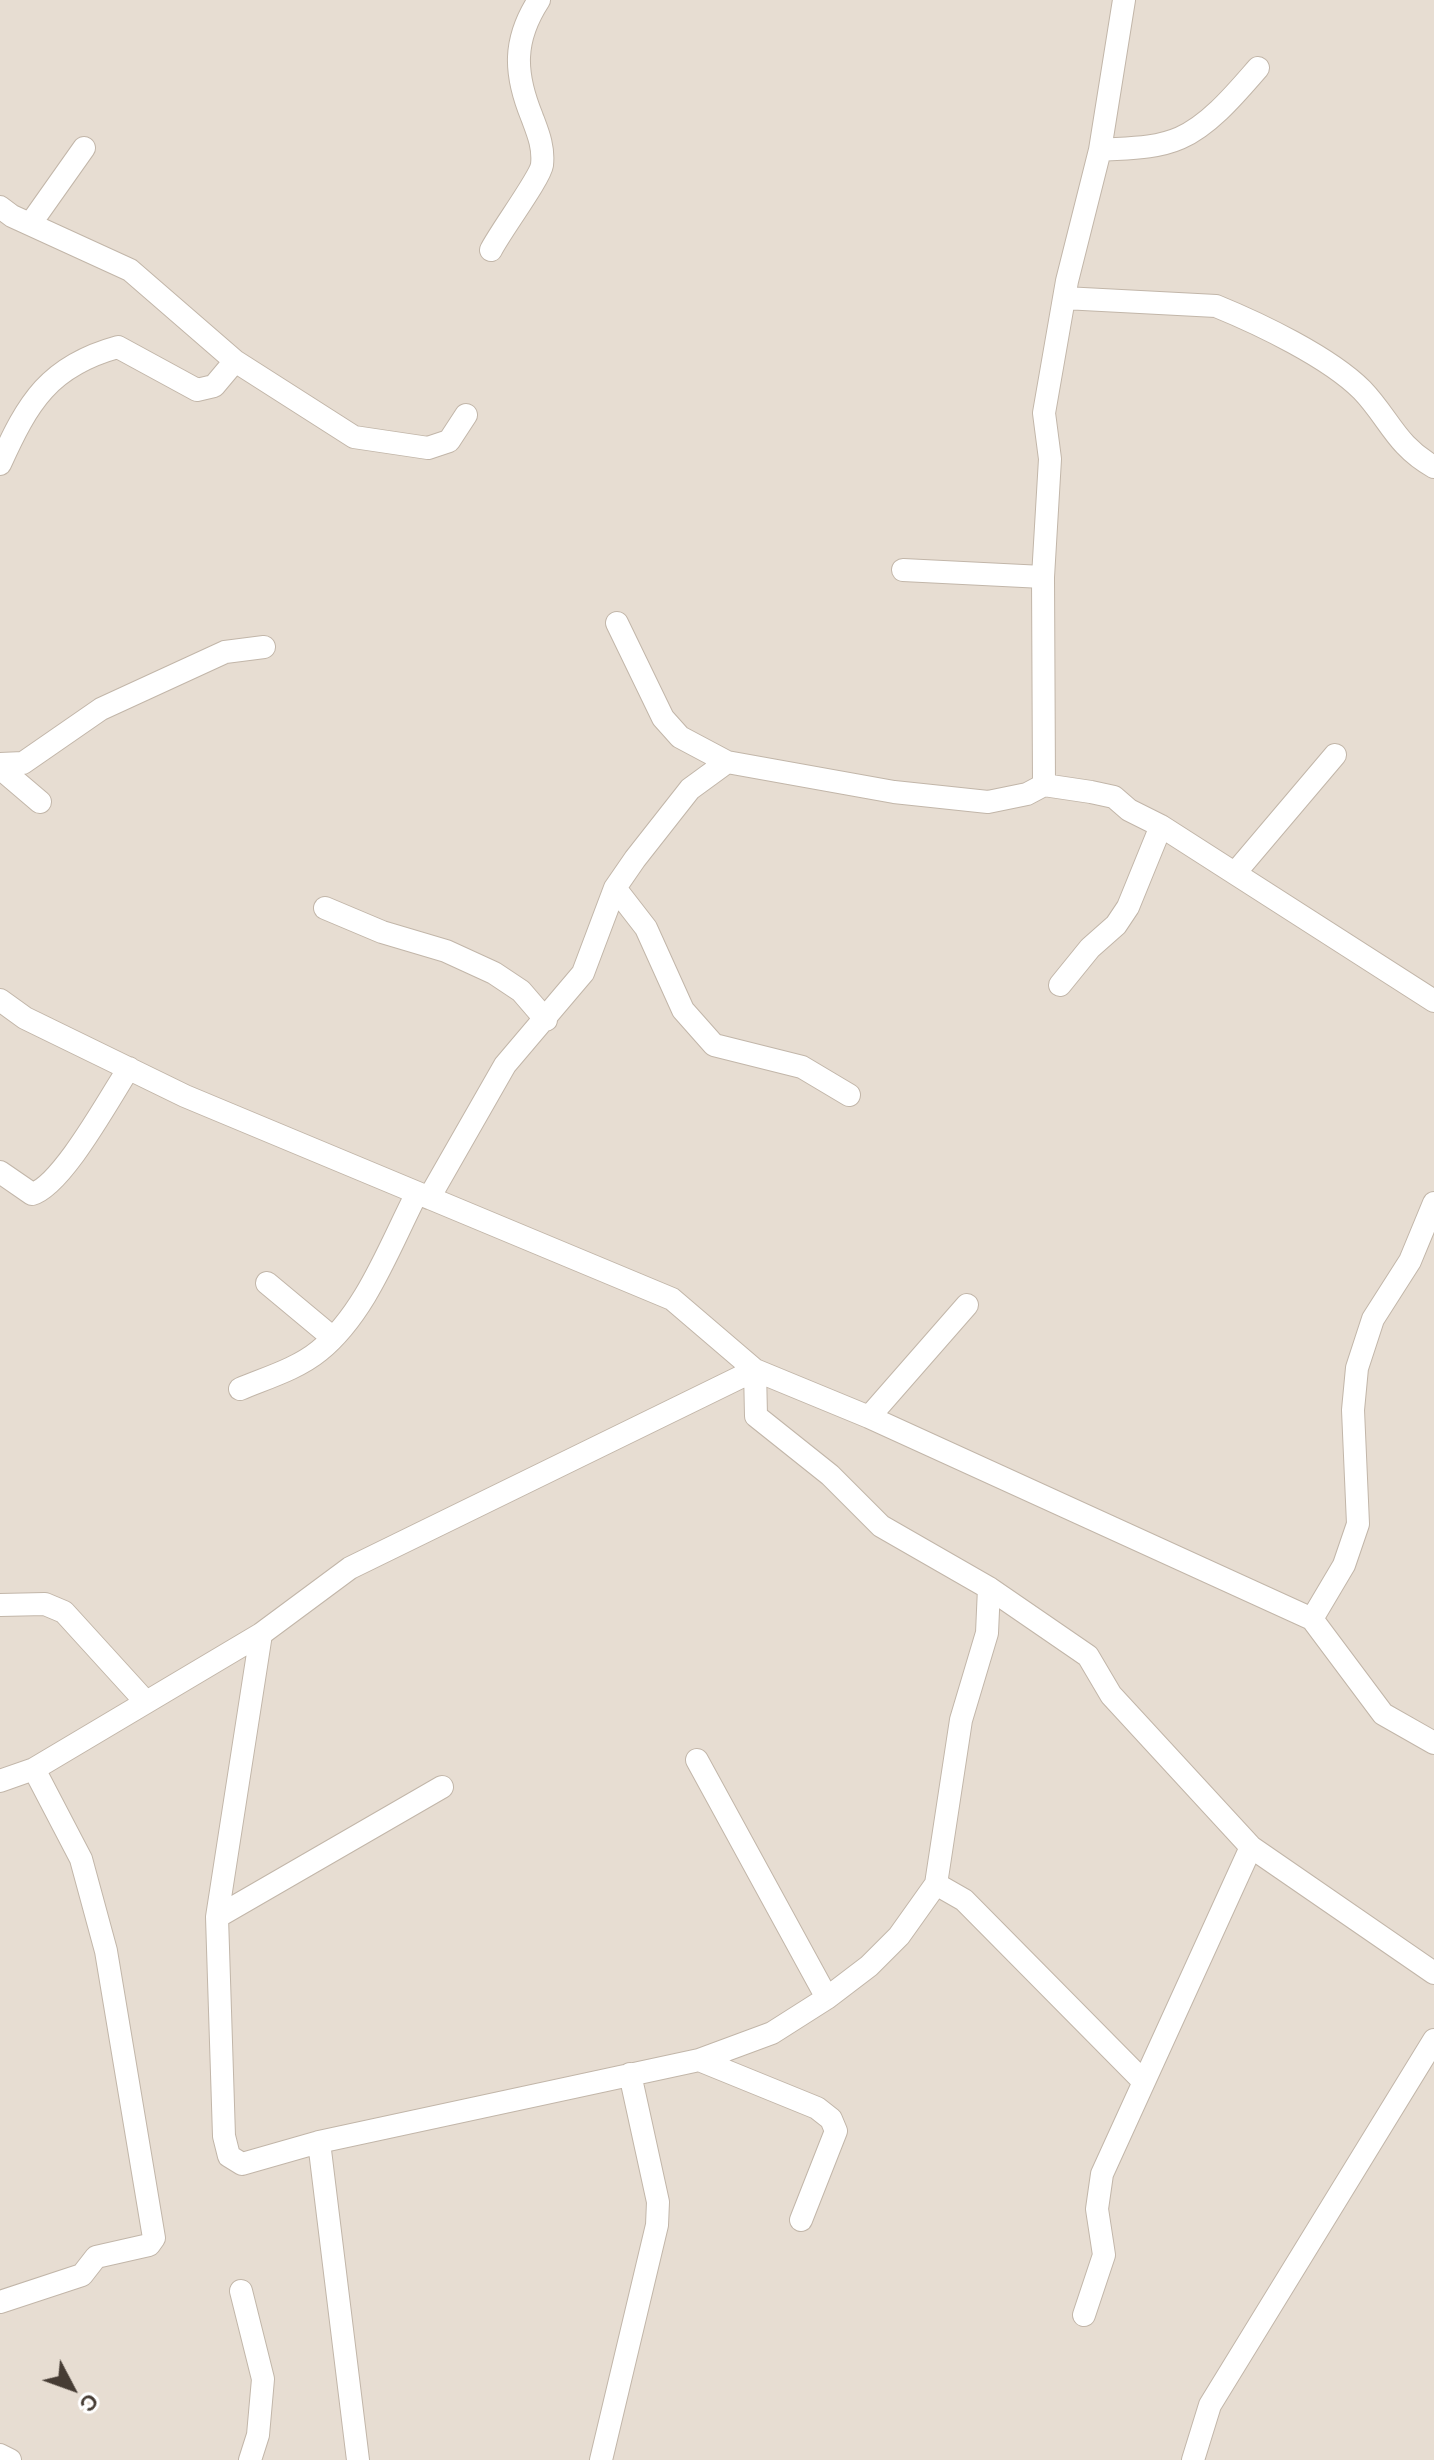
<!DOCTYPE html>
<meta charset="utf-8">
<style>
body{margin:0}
#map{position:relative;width:1434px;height:2460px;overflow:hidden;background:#f3ece4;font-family:Barlow,sans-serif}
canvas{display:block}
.north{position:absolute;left:32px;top:2348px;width:80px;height:80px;-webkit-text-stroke:6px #fff;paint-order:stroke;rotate:131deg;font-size:22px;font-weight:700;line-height:32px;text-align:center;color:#463c34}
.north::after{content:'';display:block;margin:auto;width:28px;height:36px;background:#463c34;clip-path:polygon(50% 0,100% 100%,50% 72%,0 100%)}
</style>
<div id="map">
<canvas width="1434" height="2460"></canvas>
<div class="north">С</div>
</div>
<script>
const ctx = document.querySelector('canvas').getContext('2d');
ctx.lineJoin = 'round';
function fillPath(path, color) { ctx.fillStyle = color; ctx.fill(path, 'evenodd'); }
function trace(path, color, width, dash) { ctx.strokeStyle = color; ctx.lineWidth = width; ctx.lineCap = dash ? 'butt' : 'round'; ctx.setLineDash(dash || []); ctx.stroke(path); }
fillPath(new Path2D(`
 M0 0H1434V2460H0Z`), '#e7ddd2');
const minor = new Path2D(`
 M1100 150C1126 148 1155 149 1180 138 1210 125 1237 92 1258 68
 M0 207 12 216 130 270 235 361 354 437 428 448 449 441 466 415
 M31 223 84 148
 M491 250C500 232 540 178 542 165 544 147 538 133 532 117 514 73 513 40 539 0
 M1064 298 1216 306C1260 324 1329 357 1362 390 1389 418 1396 446 1434 467
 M0 464C28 402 49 366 118 347L197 390 214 386 235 361
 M903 570 1043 577
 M617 623 663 718 680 737 727 762
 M0 764 23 763 101 709 225 652 264 647
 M0 768 40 802
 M1044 785 1043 577 1050 459 1044 413 1067 281 1100 150 1124 0
 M1235 873 1335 755
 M615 888 646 928 683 1010 714 1045 802 1067 849 1095
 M325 908 382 932 446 951 494 973 521 991 546 1020
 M1060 985 1090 948 1116 925 1128 907 1161 826
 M0 1000 25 1018 185 1096 672 1299 755 1370 869 1417 1312 1619 1383 1714 1434 1743
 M0 1172 32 1194C62 1186 110 1097 129 1068
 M429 1198 505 1065 583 973 615 888 635 859 690 789 727 762 894 792 988 802 1027 794 1044 785 1091 792 1114 797 1129 810 1161 826 1434 1001
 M267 1283 333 1338
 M240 1389C266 1378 297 1369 319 1351 366 1313 390 1245 417 1193
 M869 1417 967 1305
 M0 1605 45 1604 64 1612 145 1701
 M1312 1619 1344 1565 1358 1524 1353 1410 1357 1368 1373 1319 1410 1261 1434 1203
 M261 1634 217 1917 224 2136 229 2156 242 2164 319 2142 699 2060 772 2033 827 1998 869 1966 899 1936 936 1884 961 1720 987 1633 989 1588
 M697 1760 827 1998
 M0 1781 34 1769 261 1634 350 1568 755 1370 756 1416 830 1475 881 1526 989 1588 1088 1656 1111 1695 1251 1847 1434 1973
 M936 1884 964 1900 1144 2082
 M217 1917 442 1787
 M699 2060 817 2108 831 2119 836 2131 801 2220
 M319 2142 358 2460
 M241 2291 263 2379 258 2435 250 2460
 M0 2302 82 2275 96 2257 149 2245 154 2238 106 1951 81 1859 34 1769
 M1084 2315 1104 2255 1097 2209 1102 2174 1251 1847
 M0 2455 10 2460
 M601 2460 657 2225 658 2202 630 2074
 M1193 2460 1210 2405 1434 2040`);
trace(minor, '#c2b6a9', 24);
trace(minor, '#fff', 22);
</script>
